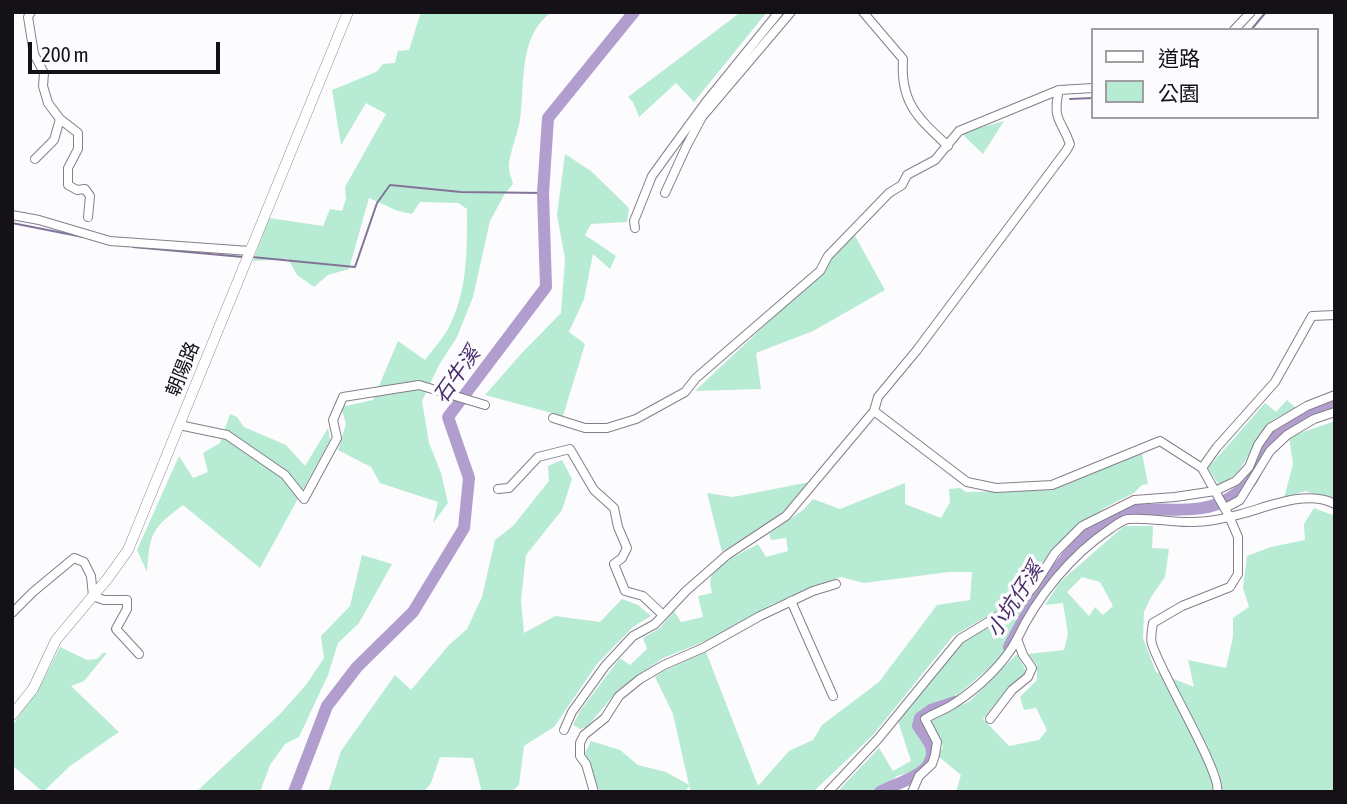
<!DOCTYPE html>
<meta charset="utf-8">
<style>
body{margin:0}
#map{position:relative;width:1347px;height:804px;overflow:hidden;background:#fcfbfe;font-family:"Asap Condensed","Noto Sans TC",sans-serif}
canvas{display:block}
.frame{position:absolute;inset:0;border:14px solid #141217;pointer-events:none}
.legend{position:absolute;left:1091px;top:28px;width:228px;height:91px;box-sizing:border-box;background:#fcfbfe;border:2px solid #9f9ea2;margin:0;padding:9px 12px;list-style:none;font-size:21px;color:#141217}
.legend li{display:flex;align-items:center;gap:14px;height:35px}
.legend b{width:35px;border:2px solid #9f9ea2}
.scale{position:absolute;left:28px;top:42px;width:192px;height:32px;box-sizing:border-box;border:4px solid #141217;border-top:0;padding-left:9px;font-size:21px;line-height:24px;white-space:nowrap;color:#141217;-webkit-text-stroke:5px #fcfbfe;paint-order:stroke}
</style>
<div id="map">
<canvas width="1347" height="804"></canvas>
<div class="frame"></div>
<ul class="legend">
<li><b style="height:9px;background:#fff"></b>道路</li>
<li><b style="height:19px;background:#b8ebd3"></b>公園</li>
</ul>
<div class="scale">200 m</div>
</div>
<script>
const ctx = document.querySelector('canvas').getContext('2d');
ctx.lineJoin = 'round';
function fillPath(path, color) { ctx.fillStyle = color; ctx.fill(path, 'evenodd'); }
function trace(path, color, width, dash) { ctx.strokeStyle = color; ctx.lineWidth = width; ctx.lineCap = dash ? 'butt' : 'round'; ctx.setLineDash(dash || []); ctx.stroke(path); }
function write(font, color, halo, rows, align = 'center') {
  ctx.font = font + ' "Asap Condensed","Noto Sans TC",sans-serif'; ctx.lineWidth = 7; ctx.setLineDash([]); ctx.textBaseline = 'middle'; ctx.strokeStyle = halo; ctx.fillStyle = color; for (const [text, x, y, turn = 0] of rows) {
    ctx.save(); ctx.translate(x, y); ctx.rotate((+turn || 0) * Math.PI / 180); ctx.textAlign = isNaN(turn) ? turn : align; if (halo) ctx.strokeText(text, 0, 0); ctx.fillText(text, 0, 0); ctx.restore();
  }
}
fillPath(new Path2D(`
 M421 12H552C518 35 525 84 520 120 518 133 508 157 509 168 509 173 512 179 513 184L504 195 490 221 473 297 457 337 439 365 422 401 429 443 441 473 448 503 433 523 438 502 380 483 371 467 338 450 346 424 341 407 373 400 398 341 425 360C432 350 442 340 448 329 468 291 467 250 467 209L458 203 420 202 412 214 398 211 369 198 349 269 328 275 314 287 297 275 288 259 253 261 269 218 323 226 330 209 342 211 346 199 345 187 386 114 366 103 341 145 332 90 376 72 383 64 395 63 398 51 409 50Z
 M741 12H767L694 102 676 83 639 117 633 102 628 97Z
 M1004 121 983 154 961 133Z
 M565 154 591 171 629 208 627 222 591 224 585 235 616 256 610 269 593 254 584 299 569 332 585 344 563 416 485 395 521 354 561 313 565 259 557 215Z
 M854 234 885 290 813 331 756 353 761 389 695 391 815 278 832 256Z
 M1287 400 1296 408C1287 413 1274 418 1267 425 1247 446 1249 472 1219 485L1208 468 1265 403 1276 412Z
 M230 414 237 417 244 427 286 445 305 466 328 428 330 440 260 568 183 505C151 529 150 533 147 572L137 550 179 456 193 478 208 472 203 453 220 443Z
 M1335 421V500L1305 491 1284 498 1293 464 1289 437Z
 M1142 453 1148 484 1142 485 1134 493 1106 507 1069 533 1041 564 1017 599 953 636 873 735 813 792H691L689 786 685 792H600L585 753 591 741 620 750 638 765 666 772 689 785 673 714 655 677 664 671 706 652 758 786 789 751 813 740 822 725 879 682 937 605 970 600 972 572H949L864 583 841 577 772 604 708 640 663 658 619 689 587 727 580 729 573 725 580 711 620 658 630 665 647 649 643 638 660 628 674 611 681 622 703 617 698 596 712 593 710 584 712 573 730 559 758 544 766 557 788 551 786 538 771 540 769 534 803 510 813 499 840 509 905 483V504L941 518 950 502 949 489 960 488 966 492 1053 490Z
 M562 460 572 479 562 510 526 555 521 600 524 633 555 616 600 622 622 599 638 605 651 616 633 627 597 664 554 727 524 746 519 785 511 792H482L473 758 440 757 431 783 424 792H328L341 751 395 675 411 690 449 645 467 629 482 597 495 540 513 526 549 481 548 466Z
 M810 482 779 516 722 552 707 493 733 497Z
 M1314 508 1335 516V792H956L961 775 939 757 943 746 931 720 970 701 1017 654 1027 673 1017 680 983 719 1009 746 1039 740 1047 730 1036 708 1024 710 1020 697 1037 680V665L1028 654 1064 650 1068 634 1063 603 1045 605 1060 582 1124 526H1153L1152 548 1169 549 1165 577 1151 597 1144 612 1143 638 1156 672 1194 687 1188 660 1226 668 1233 637V618L1249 607 1243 588 1247 556 1271 547 1305 540 1304 524ZM1082 577 1100 582 1113 606 1103 615 1095 607 1089 616 1067 592Z
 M362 555 392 564 359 623 338 643 328 675 299 737 285 744 270 765 260 792H196L280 714 306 685 324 658 321 636 350 606Z
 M1035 590 1040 592 1004 655 953 699 934 710 922 713 919 720 931 745V754L915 771 897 776 878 792H837L879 748 893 771 911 761 898 721 963 643 1022 607Z
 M60 647 87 660 97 659 103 653H107L84 681 71 686 119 732 70 766 43 792 12 765V726L43 681Z`), '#b8ebd3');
trace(new Path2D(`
 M1251 30 1266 12
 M1070 99 1093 98
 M12 223 83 237
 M133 247 243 257
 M252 257 355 267 377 203 390 185 461 192 543 193`), '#827497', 2);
trace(new Path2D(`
 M1009 647C1029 606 1082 519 1131 511 1164 506 1202 517 1231 497 1237 493 1247 487 1251 481 1260 467 1263 451 1274 438 1289 420 1313 413 1335 406
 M294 792 327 706 357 667 413 612 464 528 469 478 448 417 546 287 543 193 548 118 634 12
 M880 792C897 782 940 774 931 746 928 739 922 732 918 726L920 718 931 710 955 702`), '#b19ece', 12);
const minor = new Path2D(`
 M31 12 28 17 34 54 44 73 43 86 48 103 60 119 78 133V149L68 168V185L77 190 85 189 90 196 88 217
 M863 12 903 59C900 103 918 118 948 146
 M1234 30 1251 12
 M35 159 54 140 60 119
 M665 193 686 147 702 117 791 12
 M12 215 39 220 110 241 250 251
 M635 228 634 221 652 176 665 158 706 102 779 12
 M874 411 967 482 996 488 1052 485 1160 441 1202 468 1229 516 1238 537V574L1230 587 1182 606 1153 623C1152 630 1150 638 1152 644 1160 672 1223 775 1217 792
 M553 418 585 428H607L636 419 685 392 696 378 820 271 828 256 889 193 902 185 907 175 935 160 959 131 1059 90
 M179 425 227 435 285 475 304 499 337 438 333 420 343 397 419 385 485 405
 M1202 468 1217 447 1275 382 1312 316 1335 315
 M498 489 509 488 538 457 570 449 594 490 614 508 618 527 627 548 622 558 614 564 625 591 643 596 663 615
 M1225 508 1240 500 1270 451 1287 435 1314 419 1335 412
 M791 601 833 696
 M12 613 33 592 74 558 84 562 91 576 93 596 104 600H127V609L116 629 139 654
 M990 719 1012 690 1028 677 1032 668 1023 655 1017 639C1037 597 1071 555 1110 529 1116 525 1122 520 1128 519 1150 517 1172 523 1193 522 1208 522 1227 518 1241 514 1268 507 1307 489 1335 504
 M564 730 572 712 605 666 633 636 655 624 686 591 727 555 786 516 874 411 878 397 917 350 1066 151 1070 144C1061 119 1052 120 1059 90L1093 88
 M594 792 586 764 580 756V743L584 735 605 718 619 696 640 679 664 665 703 648 760 616 813 591 836 584
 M828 792 878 739 960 639 1018 604 1034 586 1055 553 1082 526 1134 500 1175 497 1215 491 1236 481 1249 467 1258 445 1270 428 1307 406 1335 395
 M912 792 919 776 932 764 935 755 937 742 925 719C934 713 945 710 955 703 978 688 1005 663 1017 639`);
const major = new Path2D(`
 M12 715 33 689 56 640 108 578 128 550 348 12`);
trace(minor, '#847e8c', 10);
trace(major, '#847e8c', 11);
trace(minor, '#fff', 8);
trace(major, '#fff', 10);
write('19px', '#141217', '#fcfbfe', [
 ["朝陽路",183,369,-68]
]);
write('italic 21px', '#482d68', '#fcfbfe', [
 ["石牛溪",457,375,-55],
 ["小坑仔溪",1015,600,-57]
]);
</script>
